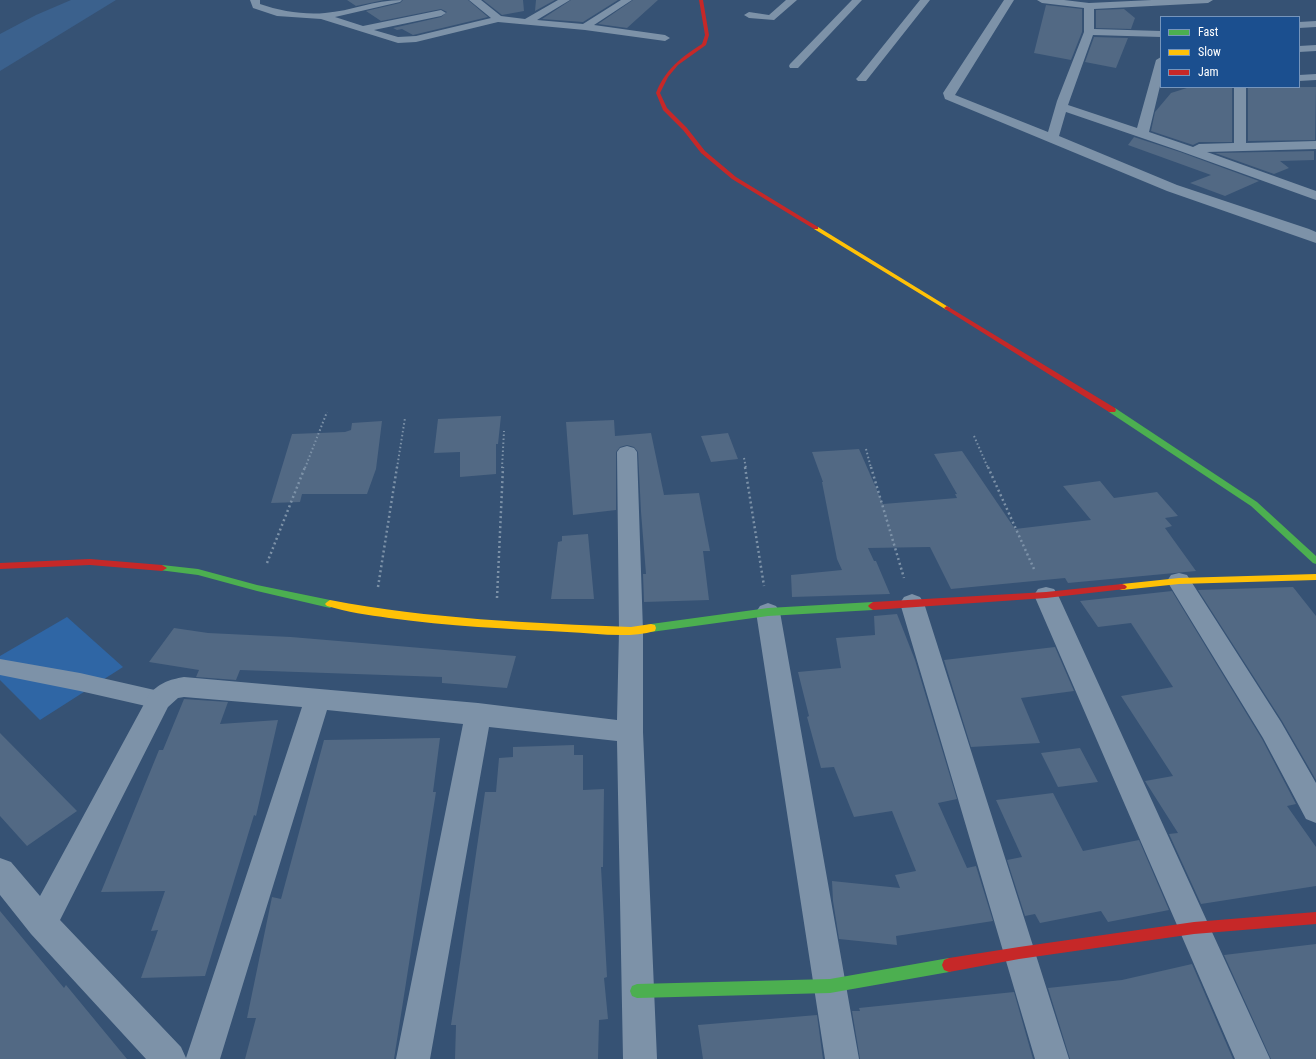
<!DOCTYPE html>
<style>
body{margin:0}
#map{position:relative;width:1316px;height:1059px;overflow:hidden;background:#365274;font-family:"Roboto Condensed",sans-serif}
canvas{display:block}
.legend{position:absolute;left:1160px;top:16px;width:140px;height:72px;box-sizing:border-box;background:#1b4f8f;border:1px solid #7695bc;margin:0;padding:5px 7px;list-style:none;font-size:12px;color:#fff}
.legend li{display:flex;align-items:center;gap:8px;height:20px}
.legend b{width:20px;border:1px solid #7695bc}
</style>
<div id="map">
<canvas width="1316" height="1059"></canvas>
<ul class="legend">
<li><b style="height:5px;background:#4caf50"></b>Fast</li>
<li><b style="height:5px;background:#ffc107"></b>Slow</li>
<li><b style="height:5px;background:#c62828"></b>Jam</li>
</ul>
</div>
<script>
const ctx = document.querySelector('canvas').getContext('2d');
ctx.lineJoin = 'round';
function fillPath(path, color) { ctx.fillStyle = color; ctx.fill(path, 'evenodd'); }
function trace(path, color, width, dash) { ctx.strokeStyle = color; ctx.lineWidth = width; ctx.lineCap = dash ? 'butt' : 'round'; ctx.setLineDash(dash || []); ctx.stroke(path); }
fillPath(new Path2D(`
 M67 617 123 667 40 720 0 680V656Z`), '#2f66a5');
fillPath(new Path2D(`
 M71 0H116L0 71V34L36 15Z`), '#3b618d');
fillPath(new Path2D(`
 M347 0H384L356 6Z
 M403 0H468L488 17 413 35 402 29 397 30 393 28 441 17 447 12 441 9 381 21 366 11 400 3Z
 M483 0H523L524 11 502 15Z
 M536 0H555L535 11Z
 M571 0H618L583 22 542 19Z
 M633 0H658L627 28 598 24Z
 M1046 5 1082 9V32L1071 60 1034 53Z
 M1124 9 1135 18 1131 29 1096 28V10Z
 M1094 37 1128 38 1116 68 1085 62Z
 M1190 87H1232V142H1199L1193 145 1151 131 1155 112 1171 93Z
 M1248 87H1316L1315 140 1248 141Z
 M1134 137 1180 152 1259 181 1225 196 1190 183 1211 175 1128 145Z
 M1314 151V160L1280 161 1289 168 1274 174 1215 153Z
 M501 416 498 444H496V474L460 477V452L434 453 438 419Z
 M614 420 615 436 651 433 664 495 699 493 710 551H703L709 600 644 602 643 574H646L641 512 638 452 634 447 627 445 620 447 616 452V510L573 515 566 422Z
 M382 421 376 469 367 494H302L300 502 271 503 292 434 345 432 351 430 352 423Z
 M728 433 738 459 711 462 701 436Z
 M859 449 883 504 957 498 955 494H957L934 454 962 451 1015 529 1091 520 1063 486 1100 481 1114 498 1157 492 1178 516 1165 518 1172 526 1165 528 1196 571 1068 583 1065 578 951 589 930 547 868 548 874 561H876L890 594 792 597 791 575 842 570 837 559 822 482H823L812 452Z
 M588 534 594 599H551L558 542 562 541V536Z
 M1293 587 1316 616V780L1282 721 1198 590Z
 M1172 591 1262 739 1296 804 1287 806 1316 847V886L1201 904 1169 834 1178 833 1145 781 1173 776 1121 696 1173 687 1131 623 1098 627 1080 601Z
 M897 614 915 660 957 799 938 803 967 868 976 866 993 921 896 936 897 945 839 939 833 901 832 881 900 888 895 875 916 871 892 811 854 817 834 767 821 768 807 717 809 716 798 672 841 668 836 638 875 635 874 616Z
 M174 628 208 633 291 637 516 656 507 688 442 683V677L240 670 236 680 196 677 199 670 149 662Z
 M1055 647 1074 691 1021 698 1040 743 971 747 944 660Z
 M184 699 228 702 220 724 278 720 256 816 254 815 205 976 141 978 158 930 151 931 165 891 101 892 159 750H163Z
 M0 733 77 811 27 846 0 816Z
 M440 738 433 792H436L394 1059H245L256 1018H247L272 897 281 899 324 740Z
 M574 745V755H583V790L604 789 603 867H601L607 977 604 978 608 1019 599 1020 598 1059H455L456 1025H451L485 792H496L499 758 513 757V747Z
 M1080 748 1098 782 1058 787 1041 753Z
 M1053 793 1083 851 1139 840 1169 910 1108 922 1101 911 1040 923 1035 914 1025 916 1007 860 1022 857 996 800Z
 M0 911 64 988 66 985 127 1059H0Z
 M1316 944V1059H1271L1224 955Z
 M1192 964 1233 1059H1070L1048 988 1122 980Z
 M1014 992 1033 1059H860L852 1011H860L859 1008Z
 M817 1015 823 1059H703L698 1025Z`), '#526984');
trace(new Path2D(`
 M974 436 988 468
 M866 449 871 468
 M744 458 746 468
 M305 468 327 412
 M397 468 405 418
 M502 468 504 431`), '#7d92a8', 2, [1.5, 2.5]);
trace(new Path2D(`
 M745 467 764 586
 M871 467 904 578
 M988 467 1034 569
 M267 563 305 467
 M378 587 397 467
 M497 598 503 467`), '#7d92a8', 2.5, [2, 3]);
fillPath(new Path2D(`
 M0 659 80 673 159 691 167 694 170 700 167 706 159 709 80 691 0 675Z`), '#7d92a8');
fillPath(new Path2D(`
 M250 0H260V4C280 11 304 15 325 13 351 11 374 0 402 0L400 2 335 17 363 26 441 10 446 13 441 16 374 30 398 37 416 36 491 18 469 0H481L501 16 525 19 558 0H570L537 20 583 24 621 0H632L594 25 665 35 670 38 665 41 585 30 498 22 416 42 398 43 321 19 277 16 253 8Z
 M786 0H797L774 20 749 18 744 15 749 12 769 15Z
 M852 0H862L798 68H790L789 66 790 64Z
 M920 0H930L866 81H858L856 79 858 77Z
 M1004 0H1014L955 95 1048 132 1057 101 1084 32V8L1042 3 1037 0H1064L1089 3 1152 0H1213L1208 3 1094 9V29L1161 31V37L1093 35 1068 105 1137 128 1156 60 1161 57V82L1149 132 1193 147 1199 144 1234 143V87H1246V143L1316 141V149L1207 152 1316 191V200L1180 151 1066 112 1059 136 1177 185 1309 229 1316 232V243L1167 191 945 99 943 93Z
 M1316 21V27L1299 28V22Z
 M1316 45V51L1299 52V46Z
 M1316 74V80L1299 81V75Z
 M627 446 634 448 637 452 643 631V732L657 1059H623L617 741 489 727 430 1059H396L463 724 327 710 220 1059H146L31 934 0 895V858L11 862 40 896 150 693C162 682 168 680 184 677L478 703 617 720 619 631 617 452 620 448ZM184 697 302 707 186 1058 181 1047 60 920 168 707 178 698Z
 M1179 573 1187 575 1281 722 1316 783V823L1306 819 1263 738 1167 581 1171 575Z
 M1046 587 1054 589 1058 595 1270 1059H1235L1034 595 1038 589Z
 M912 594 920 597 924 603 1069 1059H1035L900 603 904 597Z
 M768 603 776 606 780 612 859 1059H825L756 612 760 606Z`), '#7d92a8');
fillPath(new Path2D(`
 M1109 408H1115L1257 502 1316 556V564L1313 563 1251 506 1109 412 1108 410Z
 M162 565 198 569 257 585 330 600 333 602 335 604 333 606 330 608 257 591 198 575 159 570 157 568 159 566Z
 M873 602 876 604 878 606 876 608 873 610 768 616 651 632 647 631 646 628 647 625 651 624 768 608Z
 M949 958 954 960 956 965 954 970 949 972 830 993 637 998 632 996 630 991 632 986 637 984 830 979Z`), '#4caf50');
fillPath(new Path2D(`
 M814 227H818L950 308 947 310 945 309 814 229Z
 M1316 574V580L1179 584 1122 590 1119 589 1117 587 1119 585 1122 584 1179 578Z
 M330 600C430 619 530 623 631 627L651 624 655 625 656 628 655 631C627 639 595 633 567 632 508 629 448 626 389 618 368 615 347 612 327 606L325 604 327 602Z`), '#ffc107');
fillPath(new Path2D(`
 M699 0H703L709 35 706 45 678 65 668 77 660 93 667 108 687 128 705 151 736 177 818 227V229H814L732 179 701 153 683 130 663 110 656 93C665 70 681 57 702 44L705 35Z
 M947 306 1115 408 1116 410 1115 412H1109L945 309 944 308Z
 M90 559 162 565 167 568 162 571 90 565 0 569V563Z
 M1122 584 1125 585 1127 587 1125 589 1046 598 873 610 870 608 868 606 870 604 873 602 1046 592Z
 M1316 912V924L1194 934 1019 959 949 972 944 970 942 965 944 960 949 958 1019 947 1194 922Z`), '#c62828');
</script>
